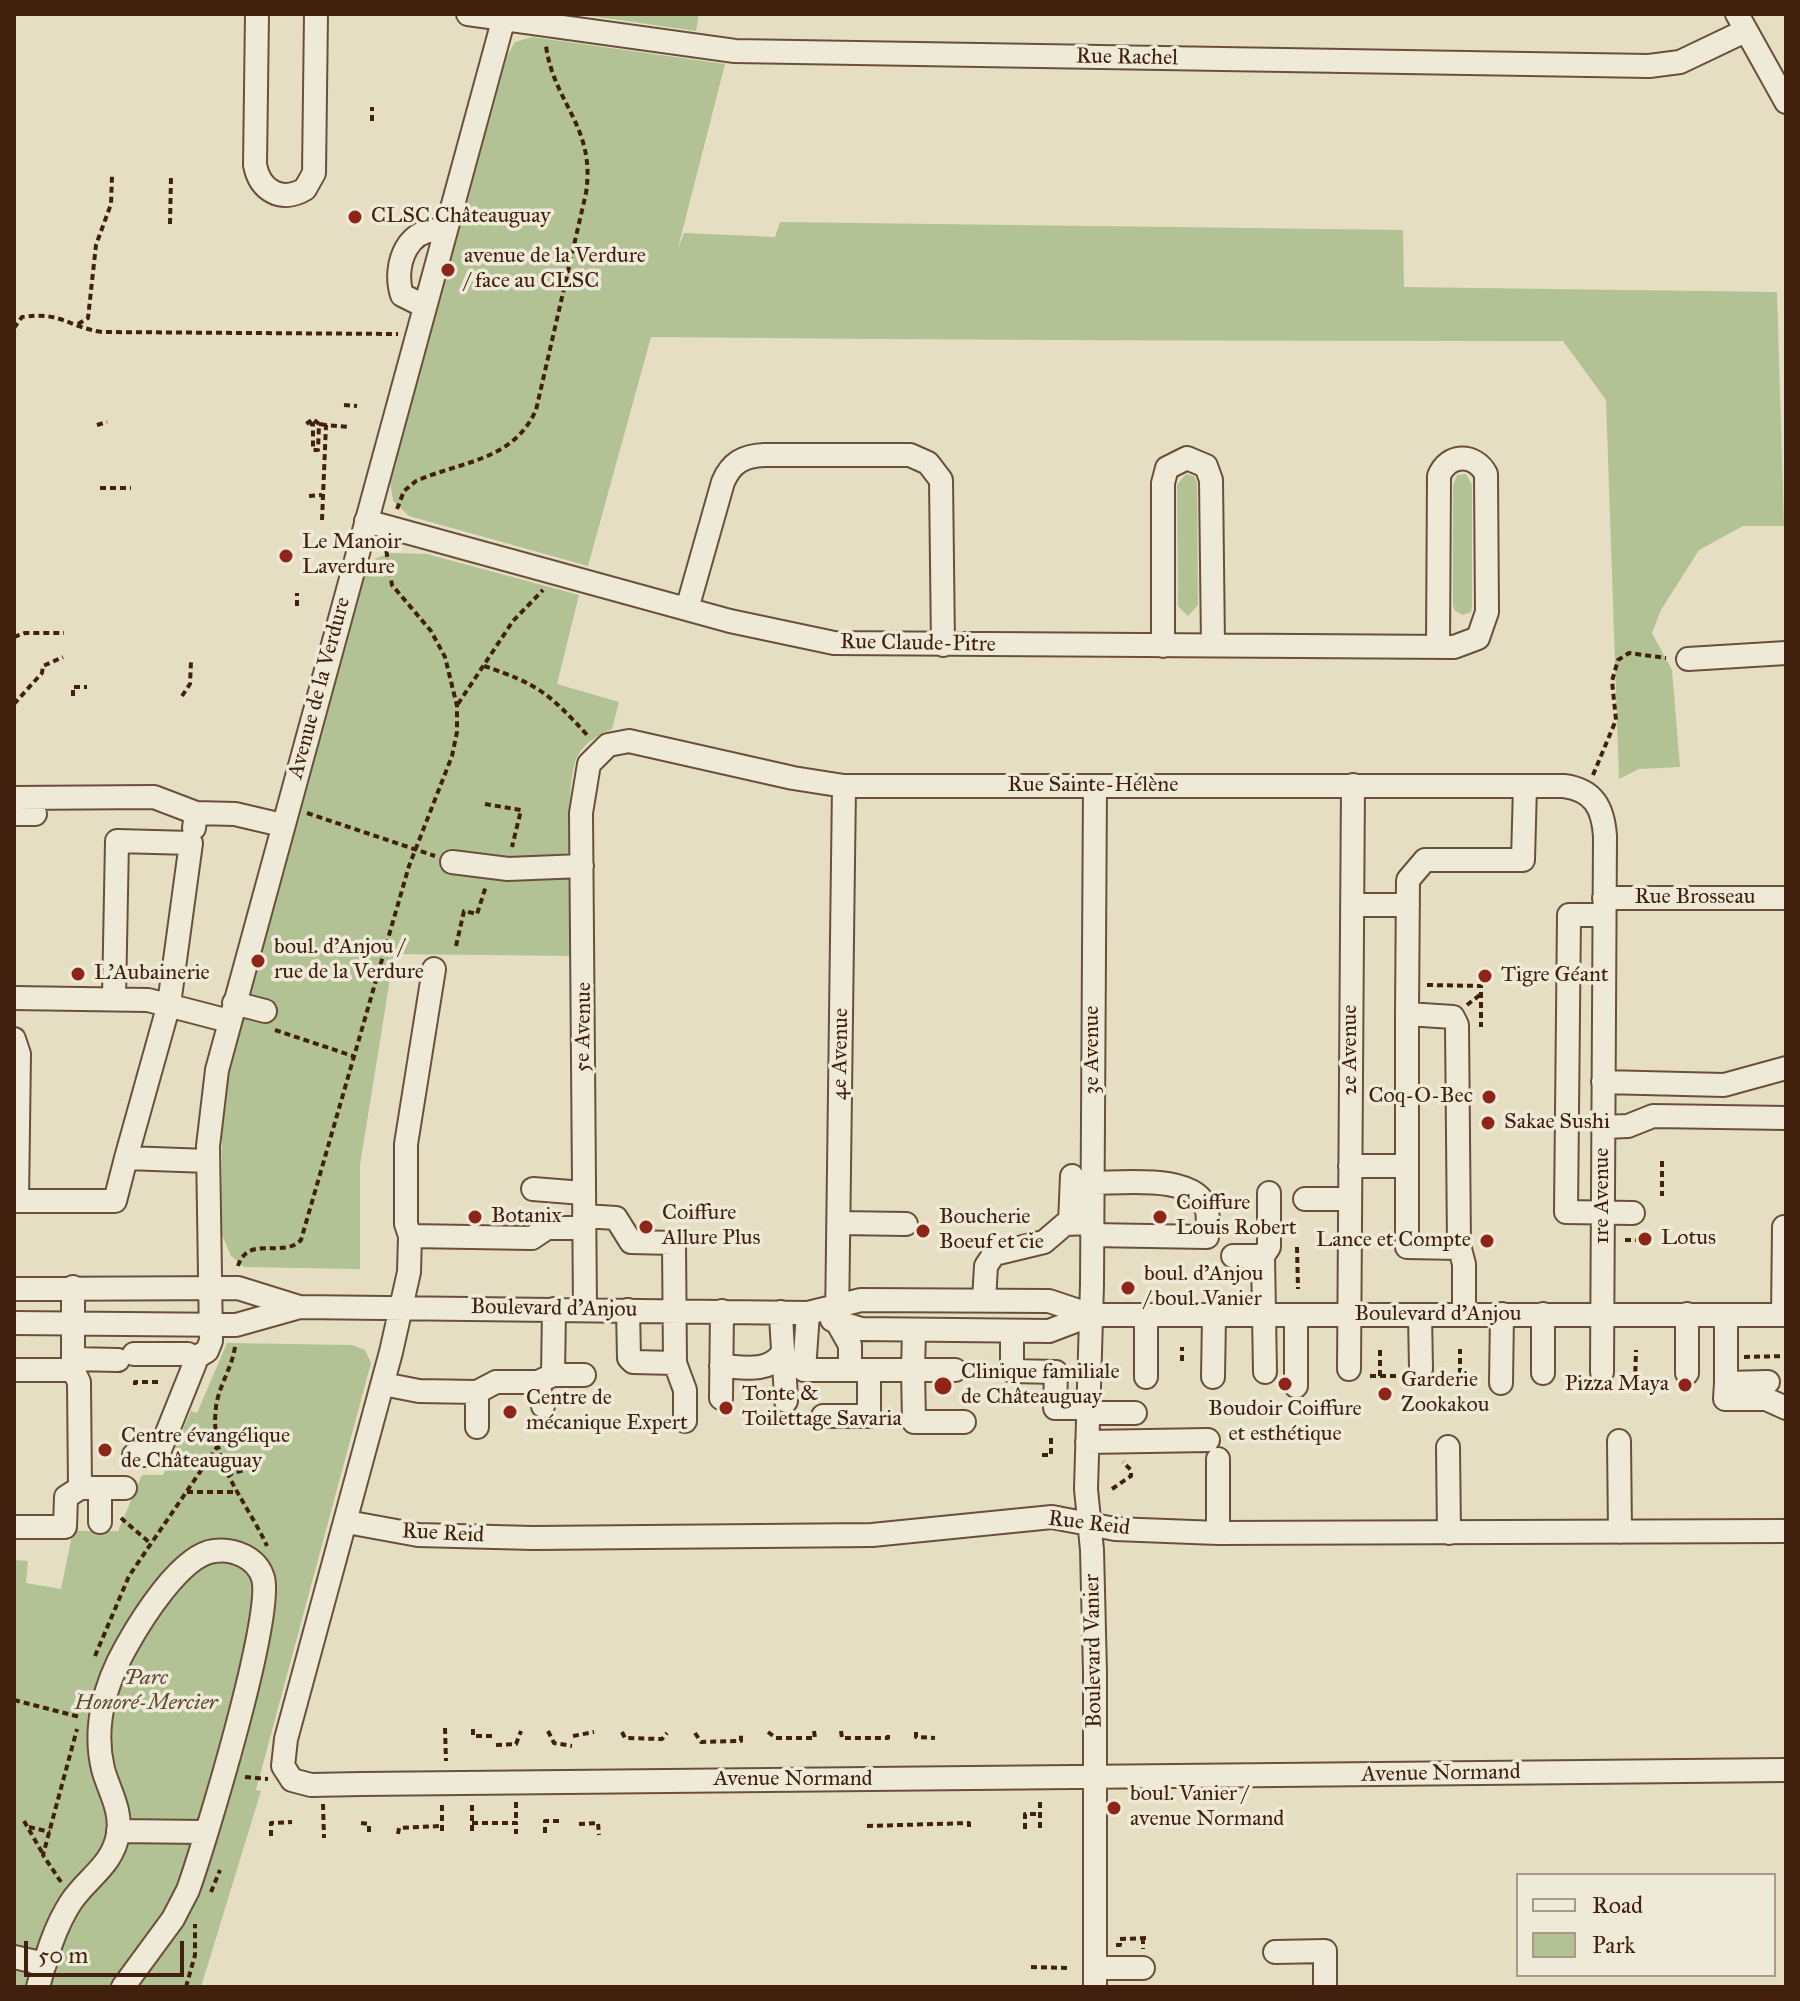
<!DOCTYPE html>
<meta charset="utf-8">
<style>
body{margin:0}
#map{position:relative;width:1800px;height:2001px;overflow:hidden;background:#e6dec3;font-family:"IM FELL Great Primer",serif}
canvas{display:block}
.frame{position:absolute;inset:0;border:16px solid #41210e;pointer-events:none}
.legend{position:absolute;left:1516px;top:1873px;width:260px;height:104px;box-sizing:border-box;background:#efead8;border:2px solid #a99a87;margin:0;padding:10px 14px;list-style:none;font-size:24px;color:#41210e}
.legend li{display:flex;align-items:center;gap:16px;height:40px}
.legend b{width:40px;border:2px solid #a99a87}
.scale{position:absolute;left:24px;top:1941px;width:160px;height:36px;box-sizing:border-box;border:4px solid #41210e;border-top:0;padding-left:10px;font-size:24px;line-height:28px;white-space:nowrap;color:#41210e;-webkit-text-stroke:6px #efead8;paint-order:stroke}
</style>
<div id="map">
<canvas width="1800" height="2001"></canvas>
<div class="frame"></div>
<ul class="legend">
<li><b style="height:10px;background:#efead8"></b>Road</li>
<li><b style="height:22px;background:#b2c295"></b>Park</li>
</ul>
<div class="scale">50 m</div>
</div>
<script>
const ctx = document.querySelector('canvas').getContext('2d');
ctx.lineJoin = 'round';
function fillPath(path, color) { ctx.fillStyle = color; ctx.fill(path, 'evenodd'); }
function trace(path, color, width, dash) { ctx.strokeStyle = color; ctx.lineWidth = width; ctx.lineCap = dash ? 'butt' : 'round'; ctx.setLineDash(dash || []); ctx.stroke(path); }
function write(font, color, halo, rows, align = 'center') {
  ctx.font = font + ' "IM FELL Great Primer",serif'; ctx.lineWidth = 7; ctx.setLineDash([]); ctx.textBaseline = 'middle'; ctx.strokeStyle = halo; ctx.fillStyle = color; for (const [text, x, y, turn = 0] of rows) {
    ctx.save(); ctx.translate(x, y); ctx.rotate((+turn || 0) * Math.PI / 180); ctx.textAlign = isNaN(turn) ? turn : align; if (halo) ctx.strokeText(text, 0, 0); ctx.fillText(text, 0, 0); ctx.restore();
  }
}
fillPath(new Path2D(`
 M577 14H699L696 31Z
 M532 37 725 64 678 248 684 233 775 237 780 222 1403 230 1404 287 1777 292 1784 526H1743L1699 550 1661 610 1652 633 1672 670 1680 767 1639 769 1619 779 1606 400 1563 341C1259 341 955 340 651 337L588 566 409 516 393 501 390 481 507 56 515 42Z
 M1186 474 1194 476 1197 482 1198 605 1188 616 1178 606 1177 485Z
 M1466 474 1472 485V607L1471 612 1463 615 1455 611 1453 605V486L1457 475Z
 M391 553 427 554 579 595 557 684 619 702 612 729C599 734 585 743 578 755 562 784 573 915 574 956L394 954 360 1165V1269L244 1267 231 1256 222 1235V1118L232 1056 369 561Z
 M227 1343 352 1345 365 1350 371 1363 256 1790 261 1791 201 1987H14V1560L28 1561 26 1583 61 1589 73 1531H118L142 1475H163L191 1411 197 1413Z`), '#b2c295');
const minor = new Path2D(`
 M257 14 255 165C260 191 282 203 305 189L314 173 316 14
 M468 14 735 51 1649 66 1680 62 1745 31
 M1737 14 1786 102
 M424 306 402 295C392 265 409 222 445 232
 M366 521 730 621 834 643 1454 647 1478 638 1487 612 1486 474C1475 453 1448 453 1439 476L1438 647
 M687 609 723 482C731 463 743 456 764 455H910L928 463 941 480 943 645
 M1163 646V483L1167 468 1187 458 1206 466 1211 480 1213 645
 M1688 659 1786 653
 M14 798 154 797 196 813
 M14 814H35
 M194 828 196 813 235 814 282 825
 M452 862 508 869 582 866
 M1604 898H1786
 M1352 905H1408
 M1603 915H1569L1566 1212 1633 1213
 M14 998 148 1000 229 1021
 M114 998 117 841 191 843 169 1004 126 1158
 M234 1003 265 1011
 M14 1039 19 1054 17 1201
 M1603 1082 1724 1085 1786 1068
 M1603 1127 1628 1126 1653 1116 1786 1118
 M1350 1166H1407V1247L1459 1248
 M1407 1166V1014
 M533 1189 583 1193
 M1305 1199H1349
 M14 1201H115L126 1158 208 1161
 M584 1216 616 1218 631 1242 674 1243 675 1363 633 1362 629 1358 628 1310
 M839 1223 906 1224
 M1070 1223 1072 1176
 M584 1228H547L532 1238 410 1236 409 1272 391 1352 286 1739 283 1766 292 1780 311 1785 361 1784 1786 1770
 M1092 1235 1207 1237C1207 1229 1209 1219 1207 1211 1199 1173 1122 1183 1093 1183
 M410 1236 406 1224V1144L434 969
 M1233 1256H1263
 M14 1289 238 1288 299 1307
 M984 1300 986 1266 994 1254 1044 1242 1065 1224 1092 1223
 M585 1309 581 813 589 764 608 745 629 741 793 778 844 786H1564C1594 790 1603 808 1605 836L1602 1372
 M781 1312C782 1343 785 1371 786 1401
 M808 1313 804 1370H850V1345L837 1322 844 786
 M1464 1314V1264L1459 1245 1457 1025 1453 1017 1407 1014 1408 880 1425 860H1523L1525 786
 M1687 1314V1373
 M1420 1315 1421 1369
 M1726 1315V1383L1768 1382
 M1783 1315 1784 1227
 M1296 1316V1386
 M832 1320 861 1329 1049 1331 1091 1315
 M14 1323 236 1325 300 1307 808 1313 861 1300 1049 1301 1091 1315H1786
 M1012 1331V1371L1056 1372 1055 1408H1087
 M134 1354H188L195 1358V1363L158 1455H134
 M195 1358 207 1351 211 1341 208 1146 217 1070 505 14
 M73 1359 118 1360
 M675 1363 685 1390V1421
 M721 1366C742 1367 767 1373 781 1355
 M1349 1369 1353 785
 M14 1370H73
 M850 1370H913L914 1330
 M955 1370H913L914 1422H964
 M1265 1372 1263 1256 1269 1247V1193
 M1543 1373V1314
 M553 1375H584
 M1146 1377V1316
 M1213 1377 1214 1316
 M538 1382 543 1406
 M1501 1383 1502 1314
 M1726 1383 1725 1399H1766L1786 1408
 M383 1384 419 1391 477 1392 496 1382H538L553 1375 554 1309
 M721 1398 722 1311
 M1087 1413H1135
 M823 1416H869V1370
 M477 1427V1392
 M1619 1441 1620 1532
 M1087 1442 1208 1440
 M1448 1447 1449 1533
 M80 1488H125
 M100 1522V1488
 M347 1522 418 1535 533 1538 872 1535 1052 1517 1115 1529 1218 1533 1786 1531
 M14 1527H65L66 1497 80 1488 79 1382 73 1370V1287
 M1218 1533V1459
 M118 1831 205 1832
 M1275 1952 1325 1951V1987
 M14 1957 45 1964
 M1095 1968H1143
 M38 1987C46 1958 54 1928 71 1902 87 1878 113 1865 118 1834 122 1810 109 1791 103 1769 93 1727 105 1684 126 1647 141 1620 181 1555 214 1551 234 1548 257 1558 263 1578 274 1616 205 1842 188 1890L173 1919 123 1987
 M1095 1987V1672L1092 1550 1086 1489 1092 1284 1095 786`);
trace(minor, '#6a503b', 26);
trace(new Path2D(`
 M372 121V107
 M170 224 171 177
 M78 324 88 318 96 245 111 204 112 176
 M14 328 22 317C61 311 68 327 102 332L398 334
 M344 405 357 406
 M319 424 313 419 306 424H313V450H318L319 424 326 425
 M97 425 107 422
 M100 488H131
 M309 496 322 495
 M397 509 404 491 416 481C462 461 513 461 536 410L586 193C596 127 554 104 546 46
 M322 520 326 425 350 427
 M297 606V593
 M14 637 25 633H64
 M484 666C538 684 550 694 588 736
 M73 696V687H87
 M182 696 190 684 191 662
 M14 704 42 673 43 666 63 657
 M458 704 513 621 543 590
 M1593 775 1616 720 1612 681 1618 660 1629 653 1666 658
 M485 804 521 810 512 847
 M307 813 435 856
 M456 946 464 911 477 914 486 886
 M136 969H155
 M1427 985 1481 986V1027
 M1467 1005 1481 994
 M275 1030 353 1056
 M1662 1161V1196
 M1625 1240H1638
 M1297 1247 1298 1289
 M238 1266C248 1234 283 1259 301 1240L409 866 452 756 457 732V706L445 657 431 631 392 585 386 549
 M235 1347C232 1368 219 1385 216 1407 209 1463 245 1498 267 1546
 M1744 1357 1786 1356
 M1182 1361V1347
 M1370 1376H1401
 M1380 1376V1348
 M1442 1376H1460V1349
 M1620 1382 1646 1383
 M1635 1382 1636 1350
 M135 1385V1382H158
 M1042 1455H1051V1437
 M227 1475 244 1470
 M1112 1489 1131 1476V1470L1123 1462
 M187 1492H235
 M121 1518 150 1543
 M95 1656 129 1576 217 1447
 M14 1700 80 1717
 M445 1728 446 1761
 M473 1729V1736H496
 M548 1731 554 1743 572 1746
 M841 1731 842 1738H888V1732
 M622 1732 625 1738 662 1739 667 1733
 M768 1732 776 1738H815L814 1731
 M916 1732V1737L935 1738
 M695 1733 701 1742 741 1741V1732
 M573 1736 594 1732
 M496 1745 516 1744 521 1731
 M245 1777 268 1779
 M516 1802V1823
 M323 1804 324 1838
 M442 1805V1835
 M472 1805V1834
 M24 1821 43 1854
 M361 1823 369 1824V1835
 M472 1823H516V1834
 M579 1824 598 1823 599 1835
 M867 1826 969 1823V1827
 M29 1827 50 1832
 M1040 1828V1799
 M1025 1829V1814H1040
 M545 1833V1821H559
 M398 1834 399 1828 441 1826
 M271 1836V1823L292 1822
 M61 1882 43 1855 77 1729
 M211 1892 220 1870
 M1143 1938V1949
 M1116 1945H1120V1939L1147 1938
 M1031 1967 1071 1968
 M186 1987 195 1955V1924`), '#41210e', 4, [6, 4]);
trace(minor, '#efead8', 22);
for (const [x, y, r, color] of [
 [355,217,8,"#8f2418"],
 [448,270,8,"#8f2418"],
 [286,556,8,"#8f2418"],
 [258,961,8,"#8f2418"],
 [78,974,8,"#8f2418"],
 [1485,976,8,"#8f2418"],
 [1489,1097,8,"#8f2418"],
 [1488,1123,8,"#8f2418"],
 [475,1217,8,"#8f2418"],
 [1160,1217,8,"#8f2418"],
 [646,1227,8,"#8f2418"],
 [923,1231,8,"#8f2418"],
 [1645,1239,8,"#8f2418"],
 [1487,1241,8,"#8f2418"],
 [1128,1288,8,"#8f2418"],
 [1285,1384,8,"#8f2418"],
 [1685,1385,8,"#8f2418"],
 [943,1386,10,"#8f2418"],
 [1385,1394,8,"#8f2418"],
 [726,1408,8,"#8f2418"],
 [510,1412,8,"#8f2418"],
 [105,1450,8,"#8f2418"],
 [1114,1808,8,"#8f2418"]
]) { const dot = new Path2D(); dot.arc(x, y, r, 0, 2 * Math.PI); ctx.fillStyle = color; ctx.fill(dot); trace(dot, '#efead8', 3); }
write('22px', '#41210e', '#efead8', [
 ["Rue Rachel",1127,58,1],
 ["Rue Claude-Pitre",918,644,1],
 ["Avenue de la Verdure",320,688,-75],
 ["Rue Sainte-Hélène",1093,786],
 ["Rue Brosseau",1695,898],
 ["5e Avenue",584,1027,-89],
 ["3e Avenue",1093,1050,-90],
 ["2e Avenue",1351,1050,-90],
 ["4e Avenue",841,1054,-89],
 ["1re Avenue",1603,1196,-90],
 ["Boulevard d'Anjou",554,1309,1],
 ["Boulevard d'Anjou",1438,1315],
 ["Rue Reid",1089,1524,7],
 ["Rue Reid",443,1534,3],
 ["Boulevard Vanier",1094,1651,-91],
 ["Avenue Normand",1441,1774,-1],
 ["Avenue Normand",793,1780]
]);
write('22px', '#41210e', '#efead8', [
 ["CLSC Châteauguay",371,217],
 ["avenue de la Verdure",464,257],
 ["/ face au CLSC",464,282],
 ["Le Manoir",302,543],
 ["Laverdure",302,568],
 ["boul. d'Anjou /",274,948],
 ["rue de la Verdure",274,973],
 ["L'Aubainerie",94,974],
 ["Tigre Géant",1501,976],
 ["Coq-O-Bec",1473,1097,"right"],
 ["Sakae Sushi",1504,1123],
 ["Coiffure",1176,1204],
 ["Louis Robert",1176,1229],
 ["Coiffure",662,1214],
 ["Allure Plus",662,1239],
 ["Botanix",491,1217],
 ["Boucherie",939,1218],
 ["Boeuf et cie",939,1243],
 ["Lotus",1661,1239],
 ["Lance et Compte",1471,1241,"right"],
 ["boul. d'Anjou",1144,1275],
 ["/ boul. Vanier",1144,1300],
 ["Clinique familiale",961,1373],
 ["de Châteauguay",961,1398],
 ["Garderie",1401,1381],
 ["Zookakou",1401,1406],
 ["Pizza Maya",1669,1385,"right"],
 ["Tonte &",742,1395],
 ["Toilettage Savaria",742,1420],
 ["Centre de",526,1399],
 ["mécanique Expert",526,1424],
 ["Boudoir Coiffure",1285,1410,"center"],
 ["et esthétique",1285,1435,"center"],
 ["Centre évangélique",121,1437],
 ["de Châteauguay",121,1462],
 ["boul. Vanier /",1130,1795],
 ["avenue Normand",1130,1820]
], 'left');
write('italic 22px', '#5d4930', '#efead8', [
 ["Parc",146,1679],
 ["Honoré-Mercier",146,1704]
]);
</script>
